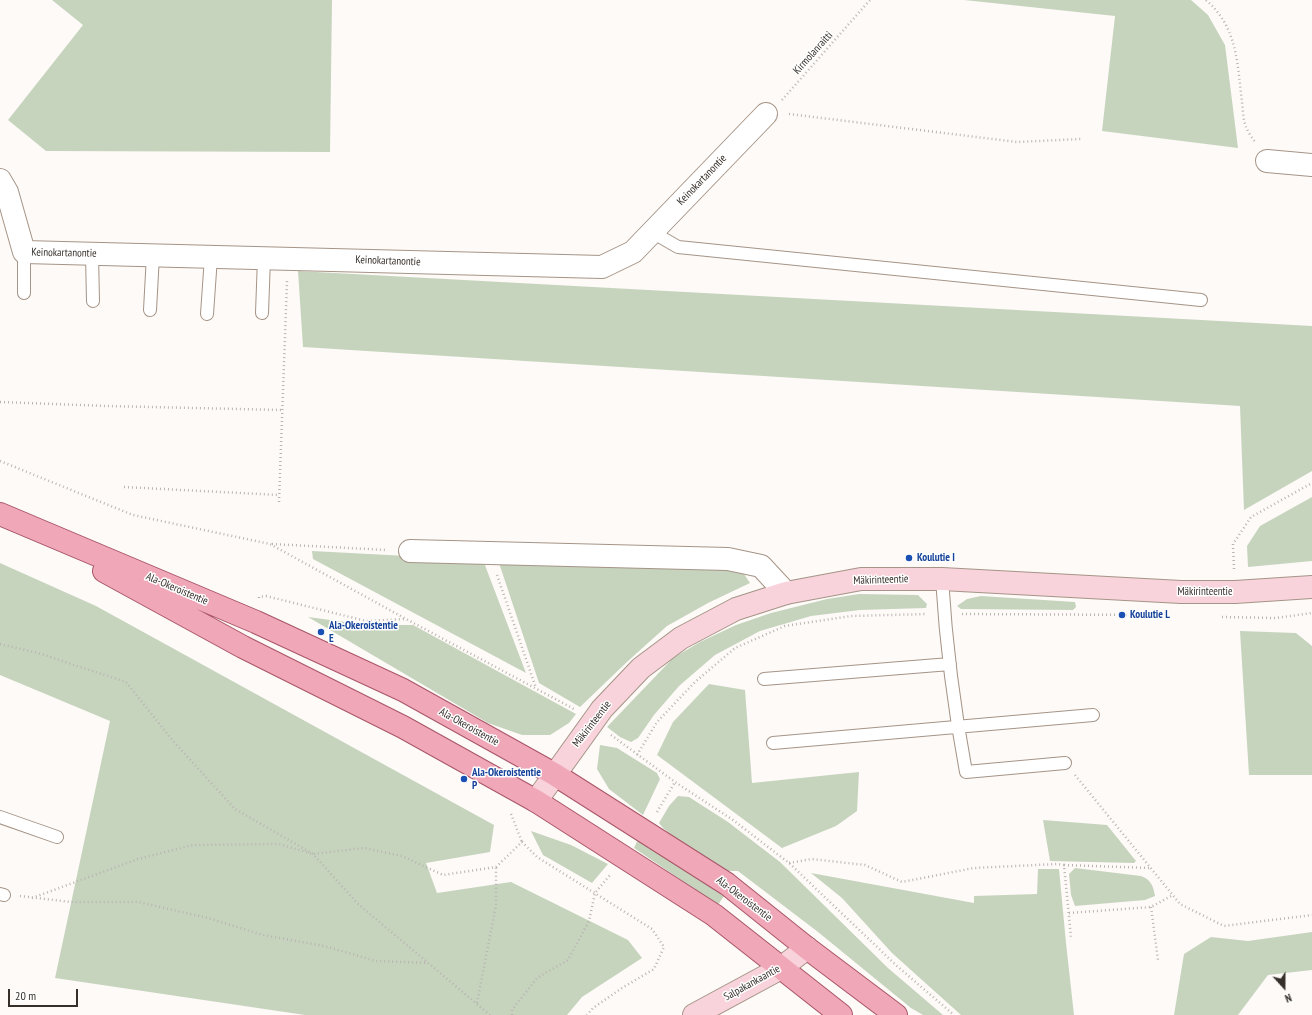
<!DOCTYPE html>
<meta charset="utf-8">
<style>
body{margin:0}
#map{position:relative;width:1312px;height:1015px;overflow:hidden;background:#fefaf7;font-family:"PT Sans Narrow",sans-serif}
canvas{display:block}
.north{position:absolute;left:1264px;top:967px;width:40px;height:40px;-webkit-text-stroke:3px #fff;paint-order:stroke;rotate:159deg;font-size:11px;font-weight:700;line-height:16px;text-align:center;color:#352e29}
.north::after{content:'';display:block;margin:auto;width:14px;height:18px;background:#352e29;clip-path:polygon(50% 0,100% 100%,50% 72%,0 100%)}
.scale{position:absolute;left:8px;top:989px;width:70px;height:18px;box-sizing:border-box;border:2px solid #352e29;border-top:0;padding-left:5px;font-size:12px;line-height:14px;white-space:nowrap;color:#352e29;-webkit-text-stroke:3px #fff;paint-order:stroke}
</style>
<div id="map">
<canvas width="1312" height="1015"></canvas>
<div class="north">N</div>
<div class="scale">20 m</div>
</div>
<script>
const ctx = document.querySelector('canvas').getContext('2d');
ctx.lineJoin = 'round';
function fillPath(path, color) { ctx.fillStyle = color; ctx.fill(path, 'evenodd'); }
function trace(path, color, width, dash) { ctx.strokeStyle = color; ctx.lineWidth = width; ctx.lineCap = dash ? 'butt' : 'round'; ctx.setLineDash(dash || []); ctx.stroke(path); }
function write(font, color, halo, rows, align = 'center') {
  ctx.font = font + ' "PT Sans Narrow",sans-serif'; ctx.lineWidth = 3; ctx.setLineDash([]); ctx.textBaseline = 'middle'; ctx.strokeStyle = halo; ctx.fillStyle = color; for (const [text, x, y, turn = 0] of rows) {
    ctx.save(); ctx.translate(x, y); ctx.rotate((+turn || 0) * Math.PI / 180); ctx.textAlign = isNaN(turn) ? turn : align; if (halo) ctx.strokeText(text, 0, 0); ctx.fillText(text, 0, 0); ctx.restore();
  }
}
fillPath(new Path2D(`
 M52 0H332L330 152 46 151 8 120 83 25Z
 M964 0H1191L1208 15 1225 45 1238 148 1102 131 1115 16Z
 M298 271 1312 326V471L1244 510 1240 406 303 347Z
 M1312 497V561L1248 567 1247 546 1260 526Z
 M312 551 483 560 526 673 313 559Z
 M498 560 727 565 742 571 750 583 708 603 667 626 628 661 580 707 539 683Z
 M0 563 96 606 494 825 490 852 426 863 437 893 511 882 628 940 642 958 582 997 567 1015H305L55 978 110 721 0 675Z
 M859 594 918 595 927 604 926 608 860 610 811 616 760 631 715 655 679 686 654 715 638 738 631 742 620 737 607 727 673 658 700 642 736 625 771 613 827 599Z
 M981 596 1075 602 1076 607 1073 610 961 609 957 606 967 599Z
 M308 617 368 625H413L576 714 569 723 550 735H522L488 723Z
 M1240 631 1296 633 1312 646V775H1249Z
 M709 684 745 690 752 783 859 772 857 811 836 826 782 848 657 755 673 722Z
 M600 745 617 748 657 773 660 779 643 815 609 789 597 769Z
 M678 796 689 797 728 822 780 862 888 968 943 1015H923L911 1008 818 932 738 871H728L680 842 663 828 659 823 669 806Z
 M1043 820 1107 825 1136 861 1134 863 1050 861Z
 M531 831 571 845 608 864 592 883 543 855Z
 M638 839 724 896 718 905 634 848Z
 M1075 868 1141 876C1151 880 1153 885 1155 896L1145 900 1075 906 1071 895 1069 874Z
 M1038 869H1059L1066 943 1074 1015H961L892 953 842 898 811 873 974 903V896L1037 894Z
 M1312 932V970L1268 975 1238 1015H1174L1184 954 1211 937 1248 941Z`), '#c6d4be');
const lane = new Path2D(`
 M652 232 678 247 1201 300
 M24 252V293
 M92 254 93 301
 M150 310 153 255
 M262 313 264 258
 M207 314 211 257
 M942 579C946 644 954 708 966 772L1065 763
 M764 679 950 664
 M773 743 1093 715
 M0 817 57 837
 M0 894 4 895`);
const street = new Path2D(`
 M1267 161 1312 165
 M0 180 7 192 24 252 602 267 633 252 766 114
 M410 551 728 559 761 566 786 593`);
const secondary = new Path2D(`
 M536 801 602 709 641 668 681 638 736 609 786 593 861 579H942L1181 592H1235L1312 587
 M694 1015 781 968 807 948`);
const primary = new Path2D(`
 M0 514 256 622 403 690 554 774 727 884 807 948 896 1015
 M104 571 243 647 403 727 536 801 714 915 841 1015`);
trace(lane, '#a59487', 14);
trace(street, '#a59487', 24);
trace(secondary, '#a59487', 24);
trace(primary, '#a85667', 24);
trace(new Path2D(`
 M1206 0C1238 28 1237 63 1242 102 1243 110 1243 120 1246 127 1248 132 1252 138 1256 143
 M782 100 870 0
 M789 114 1017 142 1081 139
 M0 402 107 406 282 410
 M0 461 133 515 270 544 406 619 574 709
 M124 487 279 495
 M279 502 287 281
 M272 544 387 550
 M1234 569 1233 544 1251 517 1312 483
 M497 575 536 688
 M259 598V597L266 596 366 621 406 619
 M962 614 1149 615
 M1222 617 1276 618 1312 613
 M0 644 38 653 126 682 173 741 235 809 313 854 358 904 490 1015
 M611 735 675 782 733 820 789 863 897 966 954 1015
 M637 755 657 722 695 682 735 648 785 626 851 616 927 614
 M1075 775 1180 904 1224 926 1312 915
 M657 812 675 782
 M511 814 522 842
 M789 863 812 859 865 865 902 882 974 868 1057 864 1064 865 1071 937
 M1064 865 1150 868
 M20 896 71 902H138L208 918 263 935 324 946 376 961 428 963
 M32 898 138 859 193 845 279 844 313 854 364 848 402 856 443 875 496 867 522 842 537 857 652 929 664 947 654 969 622 988 593 1008 587 1015
 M1151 907 1158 960
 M1069 913 1151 907 1173 895
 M477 1003 496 905V867
 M512 1015V1010L537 978 568 960 589 921 595 893 610 875`), '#b9b4b1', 2.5, [1, 3]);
trace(lane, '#fff', 12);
trace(street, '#fff', 22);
trace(secondary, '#f8d3dc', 22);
trace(primary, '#f0a7b8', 22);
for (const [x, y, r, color] of [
 [909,558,4,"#1a4fb4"],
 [1122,615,4,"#1a4fb4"],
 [321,632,4,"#1a4fb4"],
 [464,779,4,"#1a4fb4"]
]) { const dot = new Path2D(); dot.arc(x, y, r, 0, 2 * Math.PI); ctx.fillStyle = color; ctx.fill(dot); trace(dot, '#fff', 1.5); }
write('11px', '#352e29', '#fff', [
 ["Kirmolanraitti",813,53,-48],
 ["Keinokartanontie",702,180,-46],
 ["Keinokartanontie",64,253,1],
 ["Keinokartanontie",388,261,2],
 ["Mäkirinteentie",881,580,-2],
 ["Ala-Okeroistentie",177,589,23],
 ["Mäkirinteentie",1205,592],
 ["Mäkirinteentie",592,724,-52],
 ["Ala-Okeroistentie",469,727,29],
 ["Ala-Okeroistentie",744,899,37],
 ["Salpakankaantie",752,983,-29]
]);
write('bold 11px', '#164399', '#fff', [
 ["Koulutie I",917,558],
 ["Koulutie L",1130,615],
 ["Ala-Okeroistentie",329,626],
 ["E",329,639],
 ["Ala-Okeroistentie",472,773],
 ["P",472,786]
], 'left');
</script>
